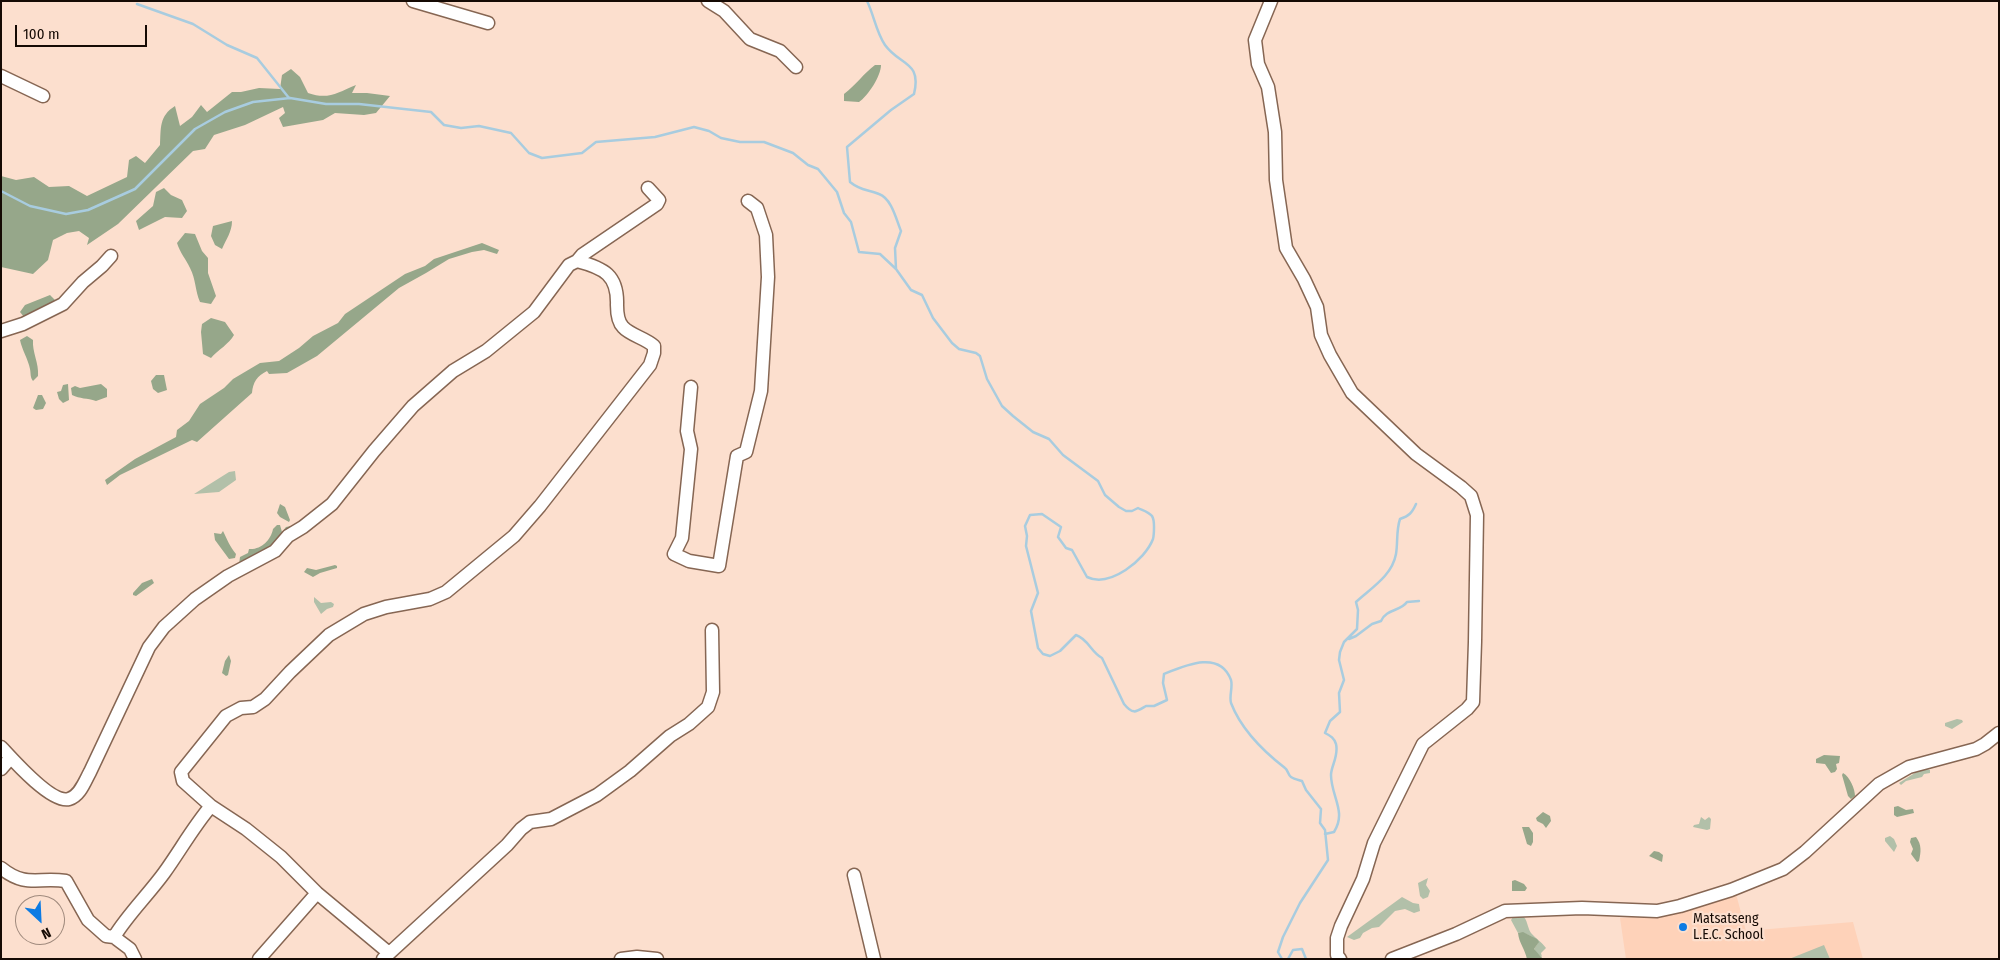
<!DOCTYPE html>
<style>
body{margin:0}
#map{position:relative;width:2000px;height:960px;overflow:hidden;background:#fcdfce;font-family:"Fira Sans Condensed",sans-serif}
canvas{display:block}
.frame{position:absolute;inset:0;border:2px solid #150a04;pointer-events:none}
.north{position:absolute;left:15px;top:895px;width:50px;height:50px;box-sizing:border-box;background:#fcdfce;border:1px solid #a08a7d;border-radius:50%;rotate:155deg;font-size:14px;font-weight:700;line-height:20px;text-align:center;color:#150a04}
.north::after{content:'';display:block;margin:auto;width:18px;height:22px;background:#0d7be3;clip-path:polygon(50% 0,100% 100%,50% 72%,0 100%)}
.scale{position:absolute;left:15px;top:25px;width:132px;height:22px;box-sizing:border-box;border:2px solid #150a04;border-top:0;padding-left:6px;font-size:15px;line-height:18px;white-space:nowrap;color:#150a04;-webkit-text-stroke:4px #fcdfce;paint-order:stroke}
</style>
<div id="map">
<canvas width="2000" height="960"></canvas>
<div class="frame"></div>
<div class="north">N</div>
<div class="scale">100 m</div>
</div>
<script>
const ctx = document.querySelector('canvas').getContext('2d');
ctx.lineJoin = 'round';
function fillPath(path, color) { ctx.fillStyle = color; ctx.fill(path, 'evenodd'); }
function trace(path, color, width, dash) { ctx.strokeStyle = color; ctx.lineWidth = width; ctx.lineCap = dash ? 'butt' : 'round'; ctx.setLineDash(dash || []); ctx.stroke(path); }
function write(font, color, halo, rows, align = 'center') {
  ctx.font = font + ' "Fira Sans Condensed",sans-serif'; ctx.lineWidth = 4.5; ctx.setLineDash([]); ctx.textBaseline = 'middle'; ctx.strokeStyle = halo; ctx.fillStyle = color; for (const [text, x, y, turn = 0] of rows) {
    ctx.save(); ctx.translate(x, y); ctx.rotate((+turn || 0) * Math.PI / 180); ctx.textAlign = isNaN(turn) ? turn : align; if (halo) ctx.strokeText(text, 0, 0); ctx.fillText(text, 0, 0); ctx.restore();
  }
}
fillPath(new Path2D(`
 M1736 894 1746 931 1853 922 1863 959H1626L1620 918 1676 914Z`), '#fed2b9');
fillPath(new Path2D(`
 M235 471 236 480 219 492 194 494 229 472Z
 M314 597 321 603 331 602 334 604 333 607 327 609 321 614 314 602Z
 M1957 719 1962 720 1963 722 1952 729 1945 726V723Z
 M1926 769 1930 770V773L1924 774 1922 777 1906 781 1901 785 1899 783 1918 771Z
 M1701 817 1705 820 1709 817 1711 819 1710 829 1707 830 1693 827 1694 825 1699 824Z
 M1890 836 1894 839 1897 846 1894 852 1885 841V838Z
 M1428 878 1426 885 1430 891 1428 897 1423 899 1420 896 1418 883Z
 M1402 897 1413 903 1419 904 1420 911 1414 913 1405 909 1395 911 1379 927 1372 928 1363 933 1360 938 1354 940 1347 937Z
 M1522 915C1528 920 1527 927 1531 933 1536 939 1542 942 1546 948L1541 953 1542 957 1536 953 1534 949 1538 943C1535 937 1524 932 1518 933L1511 920 1513 917Z
 M1824 945 1830 959H1789Z`), '#b2c0a9');
fillPath(new Path2D(`
 M875 65H881C881 76 868 96 859 102L844 101V94C856 85 864 73 875 65Z
 M291 69 300 77 308 93C328 100 337 93 356 85L352 93H367L390 96 376 113 364 115 335 113 323 120 283 127 279 118 285 113 283 107 245 125 214 135 205 149 193 151 118 224 87 245 89 238 79 231 67 233 53 240 48 260 33 274 1 267V176L16 180 34 177 49 187 69 186 87 196 127 177 129 160 136 156 145 163 160 145C161 128 159 116 175 106L180 126 192 117 201 105 207 112 232 92H241L259 88 280 89 282 75Z
 M164 188 171 195 182 200 187 211 182 218 165 217 139 230 136 221 153 206 156 192Z
 M232 221C232 232 226 239 222 249L215 245 211 236 213 226Z
 M185 233 195 234 202 251 208 258V273L216 296 211 304 200 302C195 291 196 279 190 268 186 259 180 253 177 243Z
 M482 243 499 250 497 254 484 250 472 252 449 259 426 273 399 288 317 356 287 373 269 374 267 371C257 376 253 382 252 393L197 442 192 440 120 475 107 485 105 480 135 459 176 437 177 430 189 421 200 404 224 388 233 379 260 363 279 361 299 348 313 336 338 323 345 314 405 274 425 266 434 259Z
 M50 295 55 300 52 306 24 317 20 312 25 305Z
 M211 318 225 322 234 335C229 344 218 350 211 358L203 354 201 332 202 324Z
 M27 336 33 340C32 352 39 363 38 376L33 381C30 377 31 374 30 369 28 359 22 350 20 340Z
 M156 375H164L167 390 158 393 153 389 151 381Z
 M68 384 69 400 63 403 59 399 57 392 61 391 63 385Z
 M101 384 107 389V397L96 401C87 398 80 399 72 395L71 388 75 386 80 388Z
 M38 395H42L46 403 43 409 36 410 33 408Z
 M280 504 285 507 290 520 289 522 280 517 277 513Z
 M277 525H280L282 532 286 527 291 526 277 544 239 565 240 557 248 553 249 549C261 550 271 540 273 529Z
 M223 531C227 539 230 547 236 554L235 558 229 559 215 540 214 533 221 534Z
 M335 565 337 566V568L320 573 313 577 304 572 307 568 316 570Z
 M152 579 154 583 136 596 133 595V593L142 583Z
 M229 655 231 661 228 675 226 676 222 673 225 661Z
 M1824 755 1840 756 1839 763 1836 764 1837 769 1835 772 1831 773 1825 764 1816 763V759Z
 M1843 773C1850 777 1855 789 1855 796L1851 799 1848 796 1842 775Z
 M1898 806 1906 810 1913 809 1914 813 1897 817 1894 815V807Z
 M1543 812 1550 816 1551 821 1546 828 1543 824 1537 821 1536 818Z
 M1522 827H1529L1533 833V842L1531 846 1527 844Z
 M1916 837C1922 845 1921 852 1919 861L1917 862 1911 854 1913 849 1910 842 1911 838Z
 M1654 851 1659 852 1663 855 1662 862 1649 856Z
 M1515 880 1524 884 1527 888 1525 891H1512V881Z
 M1523 932 1537 939 1539 942 1534 949 1543 959H1527C1525 949 1519 943 1518 933Z`), '#96a78a');
trace(new Path2D(`
 M867 1C874 15 876 32 885 45 900 66 922 61 914 94L891 110 847 147 850 182C861 191 867 189 879 194 892 199 896 219 901 231L895 248 896 269
 M137 4 193 24 227 45 257 58 289 98
 M1 191 30 206 66 214 88 210 135 189 195 129 225 112 253 102 290 98 326 104H359L431 112 444 125 461 128 479 126 511 133 529 153 542 158 582 153 596 142 655 137 694 127 709 131 721 138 740 142H764L793 153 808 165 818 169 837 192 844 213 851 222 859 252 880 254 896 269 911 290 922 295 933 318 952 343 959 349 976 353 980 356 987 379 1002 406 1013 416 1033 432 1049 439 1063 455 1098 481 1105 495 1119 507 1126 511H1132L1138 508C1142 510 1149 512 1152 516 1154 519 1154 523 1154 527 1154 531 1154 535 1153 539 1145 560 1110 588 1087 577L1072 550 1066 548 1058 537 1061 527 1042 514 1030 515 1025 526 1027 536 1026 546 1038 593 1031 611 1038 648 1043 654 1050 656 1060 651 1076 635C1088 639 1091 652 1102 658L1124 704C1133 715 1136 712 1146 706H1154L1167 700 1163 683 1164 674C1186 665 1220 650 1231 680 1233 687 1229 696 1231 703 1241 729 1263 751 1285 768 1288 770 1288 775 1291 777 1294 779 1299 780 1302 781L1306 790 1321 809 1320 823 1325 830 1328 860 1300 903 1283 937 1278 952 1282 959
 M1349 639 1356 636 1372 624 1381 621C1386 609 1401 611 1407 602L1419 601
 M1325 834 1334 832C1347 812 1331 796 1331 775 1331 766 1339 756 1336 744 1334 738 1331 736 1325 733L1330 721 1340 712 1339 693 1344 680 1339 660 1340 652 1344 642 1357 629 1358 610 1356 602C1371 588 1392 576 1396 554 1398 542 1396 531 1400 519 1409 516 1412 513 1416 504
 M1288 959 1293 950 1302 949 1306 959`), '#a8ccdf', 2.5);
const minor = new Path2D(`
 M413 1 488 23
 M708 1 724 11 750 39 780 51 796 67
 M1271 1 1255 40 1258 64 1268 87 1275 132 1276 180 1286 248 1304 279 1317 307 1321 335 1330 355 1352 393 1416 454 1461 487 1471 496 1477 515 1475 642 1473 702 1467 709 1423 744 1374 843 1363 879 1341 926 1337 938V955L1340 959
 M1 76 43 96
 M577 261 582 255 657 204 659 200 648 188
 M1 331 23 324 63 304 83 282 102 266 111 256
 M691 387 687 431 691 449 682 538 674 554 689 561 719 566 737 456 746 452 761 391 768 277 766 235 757 208 748 201
 M1 747C12 759 52 804 69 799 80 796 85 781 90 772L149 647 164 627 195 599 228 576 275 551 288 536 303 527 332 504 374 451 413 406 453 371 486 351 534 312 569 265 577 261C604 268 618 275 617 305 617 312 618 322 623 327 630 335 645 338 654 346V353L650 365 540 506 514 536 446 592 430 599 386 607 364 614 329 635 290 672 265 699 253 707 241 708 226 716 181 772 183 781 211 806C193 827 180 851 164 873 148 895 128 914 114 937
 M1 769 7 762 12 760
 M211 806 246 829 281 857 317 893 389 953
 M1 868C26 888 37 877 66 881L88 920 106 936 114 937 130 949 135 959
 M854 875 874 959
 M259 959 317 893
 M383 959 507 845 521 829 530 822 551 819 597 795 630 771 670 736 689 724 708 707 713 692 712 630
 M621 959 637 957 657 959
 M1392 959 1456 934 1505 911 1582 908 1657 911 1680 906 1731 890 1783 869 1805 852 1879 784 1909 767 1976 749 1985 744 1999 733`);
trace(minor, '#866653', 15);
trace(minor, '#fff', 12);
for (const [x, y, r, color] of [
 [1683,927,5,"#0d7be3"]
]) { const dot = new Path2D(); dot.arc(x, y, r, 0, 2 * Math.PI); ctx.fillStyle = color; ctx.fill(dot); trace(dot, '#fcdfce', 2); }
write('14px', '#150a04', '#fcdfce', [
 ["Matsatseng",1693,919],
 ["L.E.C. School",1693,935]
], 'left');
</script>
